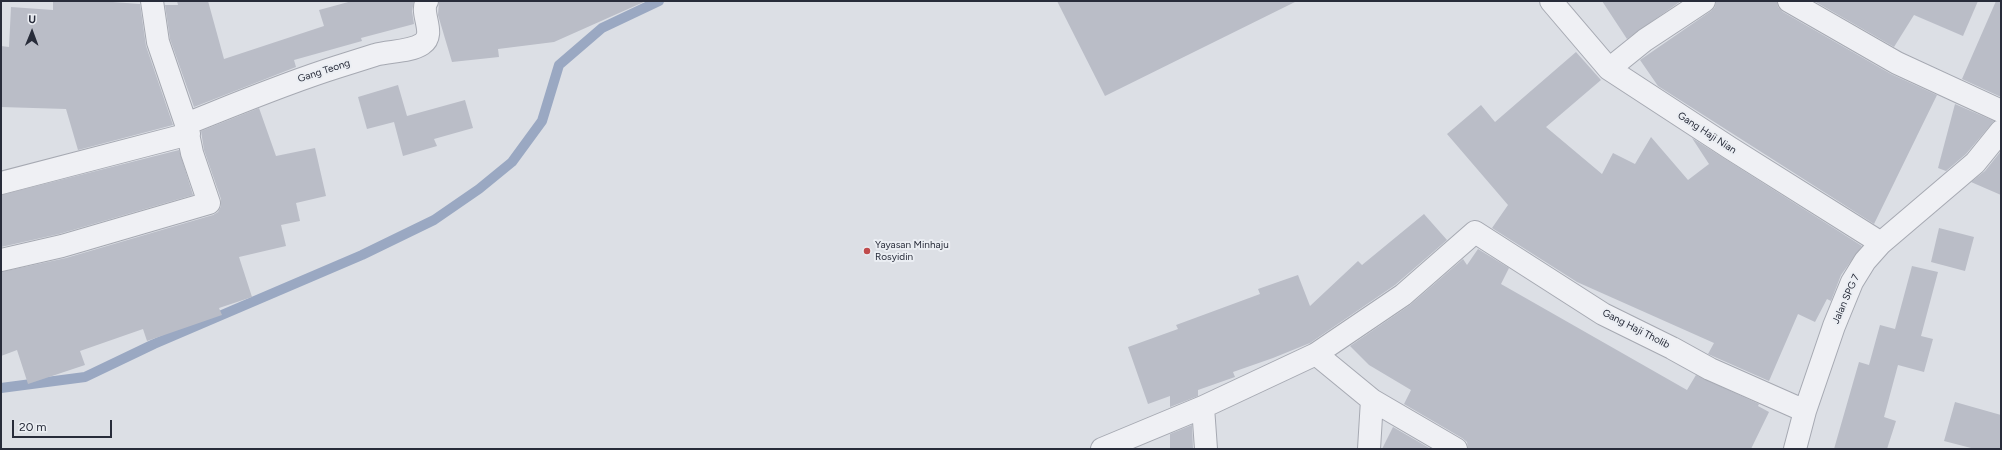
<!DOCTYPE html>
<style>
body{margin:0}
#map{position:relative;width:2002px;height:450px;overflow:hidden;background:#dcdfe5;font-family:Figtree,sans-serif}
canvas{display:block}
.frame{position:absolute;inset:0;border:2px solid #282c3a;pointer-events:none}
.north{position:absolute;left:12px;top:12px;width:40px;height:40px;-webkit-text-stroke:3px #ebeef3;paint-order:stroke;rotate:1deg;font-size:11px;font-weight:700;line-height:16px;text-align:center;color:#282c3a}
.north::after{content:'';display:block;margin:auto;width:14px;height:18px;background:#282c3a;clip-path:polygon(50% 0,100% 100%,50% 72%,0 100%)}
.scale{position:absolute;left:12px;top:420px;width:100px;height:18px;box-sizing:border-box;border:2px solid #282c3a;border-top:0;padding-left:5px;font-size:12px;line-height:14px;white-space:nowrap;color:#282c3a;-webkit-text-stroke:3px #ebeef3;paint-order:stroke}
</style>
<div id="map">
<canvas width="2002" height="450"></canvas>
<div class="frame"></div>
<div class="north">U</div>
<div class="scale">20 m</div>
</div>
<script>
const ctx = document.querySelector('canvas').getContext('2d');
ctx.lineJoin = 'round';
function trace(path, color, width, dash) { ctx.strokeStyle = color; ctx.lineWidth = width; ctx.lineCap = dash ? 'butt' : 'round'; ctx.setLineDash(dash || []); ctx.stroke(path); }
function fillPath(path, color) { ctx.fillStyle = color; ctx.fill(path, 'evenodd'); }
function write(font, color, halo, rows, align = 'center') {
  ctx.font = font + ' Figtree,sans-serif'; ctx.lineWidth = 4; ctx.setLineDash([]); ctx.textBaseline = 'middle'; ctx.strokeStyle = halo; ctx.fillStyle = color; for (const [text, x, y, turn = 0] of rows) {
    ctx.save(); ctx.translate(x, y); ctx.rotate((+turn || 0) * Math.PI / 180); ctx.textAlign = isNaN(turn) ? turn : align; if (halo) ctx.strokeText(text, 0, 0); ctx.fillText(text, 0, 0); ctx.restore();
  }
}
trace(new Path2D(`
 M1 388 85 377 154 344 362 255 434 220 479 189 512 162 542 121 559 65 602 28 659 1`), '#9aa8c2', 10);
fillPath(new Path2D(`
 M53 1H99L140 4 146 46 173 125 78 150 66 109 1 107V46L9 47 11 7 53 10Z
 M177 1H208L224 59 324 26 319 10 352 1H414L412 11 414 24 361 38 362 41 294 60 296 67 194 107 170 39 165 5H178Z
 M439 1H646L554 42 498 49 499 57 452 62 438 15Z
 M1057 1H1297L1105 96Z
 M1602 1H1681L1627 39Z
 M1716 1H1777L1778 7 1783 12 1891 74 1937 95 1874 224 1658 86 1640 60 1711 11 1715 7Z
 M1814 1H1978L1963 36 1914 15 1894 47Z
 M1996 1H2001V97L1962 79Z
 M1576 52 1601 80 1546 127 1602 174 1613 153 1635 164 1651 137 1688 180 1709 164 1692 138 1862 246 1841 275 1831 301 1827 299 1815 322 1798 314 1769 381 1708 354 1714 343 1577 282 1492 228 1508 205 1447 134 1481 105 1495 122Z
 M398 85 407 116 465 100 473 128 434 139 437 146 403 156 394 122 367 129 358 97Z
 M1955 104 1994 121 1966 154 1946 171 1938 168Z
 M259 108 276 156 315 148 326 196 296 203 300 221 281 225 286 246 239 257 252 297 219 308 222 315 147 341 143 329 80 351 85 365 28 384 17 350 1 356V272L66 258 213 215 218 212 221 206V199L204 150 201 131Z
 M179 150 193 195 59 234 1 247V195Z
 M2001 151V195L1971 182 1985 171Z
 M1424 214 1447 240 1395 285 1310 343 1273 358 1233 372 1235 377 1198 390V396L1170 407V396L1148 404 1128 347 1178 329 1176 325 1260 294 1258 289 1298 275 1310 306 1358 261 1362 265Z
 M1939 228 1974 237 1965 271 1931 262Z
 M1478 249 1509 268 1501 284 1687 390 1696 375 1759 404 1758 406 1769 412 1751 449H1468L1467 442 1462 438 1404 404 1411 390 1369 365 1350 346 1410 305 1463 259 1467 265Z
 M1912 266 1938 272 1921 336 1933 339 1924 372 1898 365 1884 417 1896 421 1887 449H1834L1859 362 1869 365 1880 325 1895 329Z
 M1955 402 2001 415V449H1975L1944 441Z
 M1192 425 1193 449H1170V434Z
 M1393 427 1431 449H1382Z`), '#babdc7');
const minor = new Path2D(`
 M1551 1 1609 69 1730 148 1881 243
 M1789 1 1897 63 2001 111
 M1609 69 1645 40 1704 1
 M186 124C236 104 286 83 337 67 350 63 362 59 375 55 389 51 410 52 422 44 437 34 419 13 427 1
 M1 183 189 134
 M1 260 62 246 209 203 192 153 186 124 158 42 152 1
 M1316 354 1372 400 1456 449
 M1203 407 1206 449
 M1102 449 1203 407 1316 354 1403 295 1475 232 1603 314 1672 348 1710 369 1805 411
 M1369 449 1372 400
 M1795 449 1805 411 1834 326 1852 282 1865 261 1881 243 1975 163 2001 131`);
trace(minor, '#a6a9b2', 24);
trace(minor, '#eff0f4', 22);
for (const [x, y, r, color] of [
 [867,251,4,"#c04b4c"]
]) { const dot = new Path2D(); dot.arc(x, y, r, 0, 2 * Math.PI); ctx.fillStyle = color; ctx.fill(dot); trace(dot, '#ebeef3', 1.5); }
write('10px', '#282c3a', '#ebeef3', [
 ["Gang Teong",324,71,-18],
 ["Gang Haji Nian",1707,133,33],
 ["Jalan SPG 7",1846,299,-66],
 ["Gang Haji Tholib",1636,329,27]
]);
write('10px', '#282c3a', '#ebeef3', [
 ["Yayasan Minhaju",875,245],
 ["Rosyidin",875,257]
], 'left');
</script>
